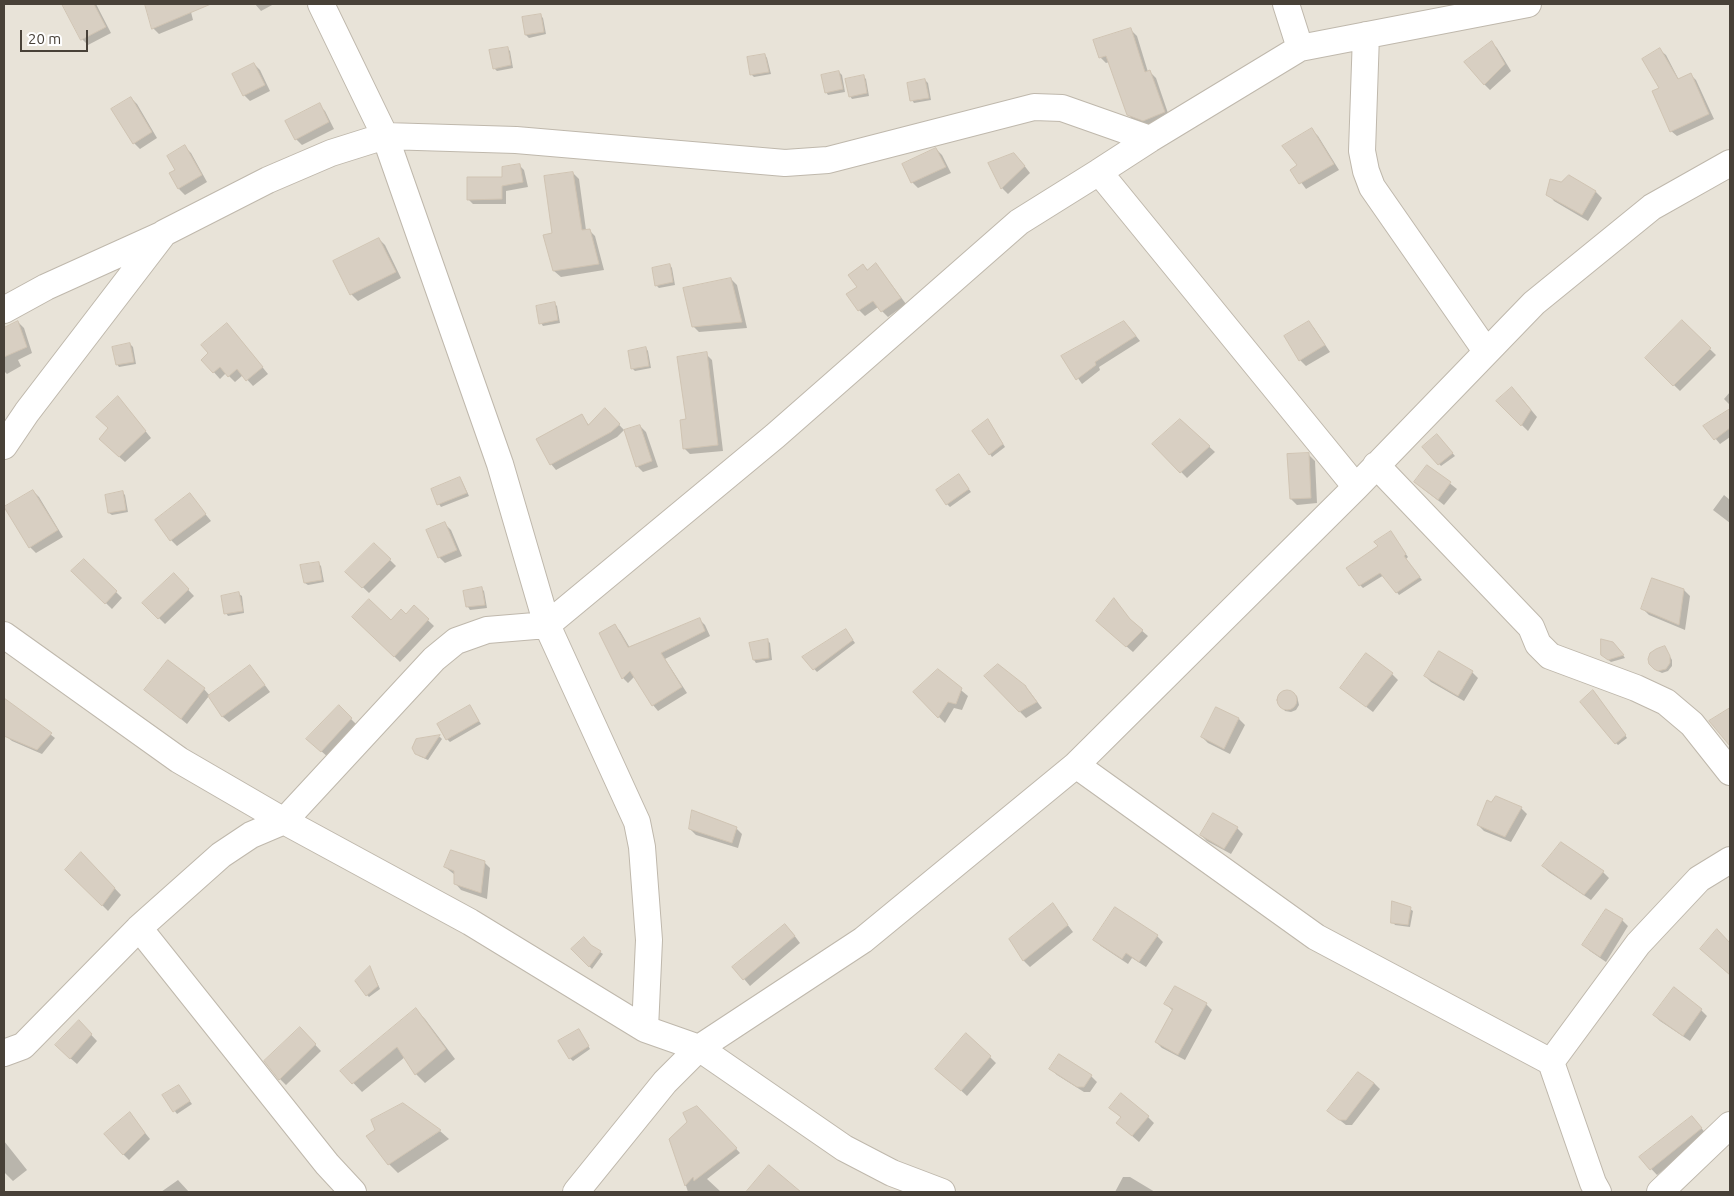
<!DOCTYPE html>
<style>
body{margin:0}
#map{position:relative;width:1734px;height:1196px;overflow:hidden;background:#f4f1ea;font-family:Ubuntu,sans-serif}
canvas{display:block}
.frame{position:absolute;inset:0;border:5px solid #484138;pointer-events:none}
.scale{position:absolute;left:20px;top:30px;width:68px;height:22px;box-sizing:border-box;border:2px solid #484138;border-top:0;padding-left:6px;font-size:15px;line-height:18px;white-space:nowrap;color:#484138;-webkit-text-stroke:4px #fff;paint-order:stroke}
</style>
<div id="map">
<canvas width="1734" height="1196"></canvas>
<div class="frame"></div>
<div class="scale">20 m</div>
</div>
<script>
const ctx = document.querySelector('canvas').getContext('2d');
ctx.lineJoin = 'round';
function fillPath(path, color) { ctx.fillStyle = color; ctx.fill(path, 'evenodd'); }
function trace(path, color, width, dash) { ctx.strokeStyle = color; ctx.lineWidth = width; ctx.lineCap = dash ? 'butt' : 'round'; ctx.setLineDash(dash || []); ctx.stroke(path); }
fillPath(new Path2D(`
 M4 4H1730V1192H4Z`), '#e8e3d8');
fillPath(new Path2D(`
 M64 4H96L111 33 88 45 82 39Z
 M146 4H189L193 20 159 34 153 28Z
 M255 4H274L261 11Z
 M540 15 543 18 546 34 529 38 526 35 524 18Z
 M1131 30 1137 36 1148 72H1150L1156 78 1170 119 1150 126 1134 121 1128 114 1109 62 1106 63 1100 57Z
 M1492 43 1497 48 1511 71 1490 90 1484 84Z
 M507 48 510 51 513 68 497 71 494 68Z
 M1660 50 1666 55 1679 80 1691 75 1696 80 1714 119 1677 136 1671 131 1661 88Z
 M765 55 767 58 771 74 754 77 752 75Z
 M254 64 260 70 270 91 250 101 244 95Z
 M839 72 842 75 845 92 828 95 826 92Z
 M863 76 866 79 869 96 852 99 850 96Z
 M925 80 928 83 931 100 914 103 912 100Z
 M131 98 137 104 157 138 140 149 134 143Z
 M319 105 325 111 334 129 302 145 296 139Z
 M1312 130 1318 136 1339 170 1306 189 1292 170 1299 166Z
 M185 147 191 153 207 182 185 195 179 189 171 174 177 170Z
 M936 149 942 155 951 173 918 188 912 182 904 164Z
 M1020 160 1030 173 1008 194 1002 188 990 164Z
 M519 165 524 170 528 187 506 191V204H473L468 199 503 178Z
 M573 173 579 179 586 230H589L595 236 604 270 561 277 554 271 553 234Z
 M1569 176 1596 192 1602 198 1588 221 1554 201 1548 194Z
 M379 239 385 245 401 278 358 301 352 295 335 261Z
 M876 264 906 304 888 317 878 307 865 316 859 310 858 287 863 266 868 270Z
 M670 265 672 268 675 285 659 288 656 285Z
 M731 279 737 285 747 328 699 332 693 326Z
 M554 303 557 306 560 323 543 326 541 323Z
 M18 322 24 328 32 353 18 360 21 366 7 374 4 371V329Z
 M1308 322 1314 328 1330 352 1306 366 1300 360Z
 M1682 322 1716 355 1680 391 1646 358Z
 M1129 327 1140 341 1099 367 1100 370 1082 384 1063 357Z
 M233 331 268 374 253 386 243 375 235 382 226 373 220 379 203 360Z
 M130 344 133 347 136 364 119 367 117 364Z
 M646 348 648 351 651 368 635 371 632 368Z
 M706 354 712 360 723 451 690 454 684 448 688 420Z
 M1730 392V405L1724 399Z
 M1518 394 1537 417 1528 431 1498 402Z
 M124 404 151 438 125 462 106 445Z
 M605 410 624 430 617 437 556 470 551 464 581 416 589 425Z
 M1730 410V437L1720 444 1705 426Z
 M1180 420 1215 452 1187 478 1154 444Z
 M990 423 1005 447 992 457 990 454Z
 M640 426 646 432 658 467 643 472 637 466Z
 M1437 436 1455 456 1441 466 1424 447Z
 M1309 455 1315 461 1317 503 1297 505 1291 499Z
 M1428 466 1457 489 1444 505 1422 488Z
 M460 478 462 481 469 496 441 507 439 504Z
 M961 478 971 492 950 507 947 504Z
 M33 491 39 497 63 537 36 553 30 547Z
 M123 493 125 495 128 512 112 515 109 513Z
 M190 495 211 521 177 546 171 540Z
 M1724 495 1730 500V523L1713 510Z
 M445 524 451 530 462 556 445 563 439 557Z
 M1393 536 1408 557 1406 559 1422 580 1399 595 1384 575 1363 588 1360 585Z
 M374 544 396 566 369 593 347 572Z
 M84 560 122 598 112 609 73 571Z
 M318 563 321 566 324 582 308 585 305 583Z
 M174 575 194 596 165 624 144 603Z
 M481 588 484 591 487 608 470 610 468 607 465 592Z
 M1684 590 1690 596 1685 630 1649 615 1643 609Z
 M239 594 242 596 244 613 228 616 226 613Z
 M414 607 434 626 400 662 354 617 391 622 406 616Z
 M700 620 705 625 710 636 665 659 687 693 658 711 653 705 635 676 628 683 623 678 601 633 615 626 620 631 630 648Z
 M1133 623 1148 636 1133 652 1104 627Z
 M848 633 855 643 817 672 803 657Z
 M767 640 770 643 772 660 756 663 754 660Z
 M1618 648 1625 658 1611 662 1606 658Z
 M1665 648 1672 660V666L1668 671 1662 673 1656 670Z
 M938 671 968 696 962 710 954 708 945 723 914 692Z
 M1472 672 1478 678 1464 701 1431 682 1425 676Z
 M256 673 270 692 229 722 223 717 209 696 187 724 146 690 204 689 210 696Z
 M1392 674 1398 680 1373 712 1348 693Z
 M986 677 1026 687 1042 708 1026 718Z
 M1288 691 1297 696 1299 705 1296 710 1291 712 1285 711 1277 699 1279 694Z
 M1596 694 1627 738 1618 745 1616 743Z
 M4 699 55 738 42 754 12 741 7 737 15 730 4 722Z
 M339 707 357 725 328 757 314 745Z
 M470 707 481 724 450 742 447 739Z
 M1217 708 1239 719 1245 725 1230 754 1208 743 1202 737Z
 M440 737 442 739 428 760 419 756 416 753 419 739Z
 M1521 808 1527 814 1511 842 1484 831 1478 825Z
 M736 828 742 834 738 848 696 835 690 829Z
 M1237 828 1243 834 1231 854 1207 841 1201 835Z
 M87 859 121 895 108 911 67 870Z
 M484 862 490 868 487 899 461 890 455 883V875L445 867Z
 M1543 866 1603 872 1609 878 1591 900 1549 872Z
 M1053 905 1073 932 1030 967 1024 961 1011 939Z
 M1410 909 1413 911 1410 927 1395 925 1393 922Z
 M1606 910 1622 920 1628 926 1606 962 1590 951 1584 945Z
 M791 931 800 943 750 986 734 967Z
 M1157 936 1163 942 1146 967 1132 958 1128 964 1101 946 1095 940Z
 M573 949 600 952 603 954 592 969Z
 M370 968 380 989 369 997 367 995Z
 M1166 1004H1206L1212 1010 1185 1060 1162 1048 1156 1042 1173 1011Z
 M416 1010 425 1019 455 1059 425 1083 416 1074 405 1057 362 1092 342 1071Z
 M1701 1010 1707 1016 1690 1041 1660 1021 1654 1015Z
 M79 1022 97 1041 77 1064 62 1051Z
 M579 1030 590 1049 573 1061 570 1058Z
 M306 1035 321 1051 286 1085 280 1079Z
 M990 1057 996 1063 967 1096 943 1074Z
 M1051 1069 1091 1076 1097 1082 1090 1092H1084L1057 1075Z
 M1374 1083 1380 1089 1352 1125H1346L1328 1111Z
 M179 1086 192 1104 177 1114 164 1096Z
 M697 1107 740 1153 707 1179 721 1192H688L671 1139 688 1122Z
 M1116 1113 1148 1117 1154 1123 1139 1142 1124 1129 1122 1118Z
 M130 1114 150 1139 129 1160 123 1154Z
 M1698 1124 1707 1135 1657 1175 1640 1157Z
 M440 1131 449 1139 398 1173 389 1164Z
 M4 1141 27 1170 13 1181 4 1172Z
 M769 1167 799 1192H747Z
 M1123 1177H1130L1155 1192H1115Z
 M178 1180 189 1192H161Z`), '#0003');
const building = new Path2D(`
 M62 4H94L106 27 81 40Z
 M145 4H211L152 29Z
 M541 14 544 32 525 35 522 17Z
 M1131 28 1145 72 1150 70 1165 112 1143 121 1127 115 1106 56 1099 58 1093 40Z
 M1492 41 1505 64 1484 85 1464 62Z
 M508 47 511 65 493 69 489 50Z
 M1660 48 1678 79 1691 73 1709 114 1670 132 1652 91 1659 88 1642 59Z
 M765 54 769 72 750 75 747 57Z
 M254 63 265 85 243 96 232 74Z
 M839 71 843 89 825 93 821 75Z
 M864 75 867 93 849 97 845 79Z
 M925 79 929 98 910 101 907 83Z
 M131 97 152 132 133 144 111 109Z
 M320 103 329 122 295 140 285 121Z
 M1312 128 1334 164 1299 184 1290 170 1297 165 1282 146Z
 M185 145 202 175 178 189 169 173 175 170 167 156Z
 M936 148 946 167 911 183 902 164Z
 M1014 153 1025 166 1001 189 988 163Z
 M520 164 523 182 502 186V199L467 200V177H502V167Z
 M573 172 582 230 590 229 599 264 553 271 543 235 552 233 544 176Z
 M1569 175 1596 191 1582 215 1546 195 1550 179 1561 182Z
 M379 238 396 272 350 295 333 261Z
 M876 263 901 298 881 312 873 301 858 311 846 294 857 287 848 275 863 264 867 270Z
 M670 264 673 282 655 286 652 268Z
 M731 278 742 322 692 327 683 288Z
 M555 302 558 320 539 324 536 306Z
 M1682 320 1711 348 1673 386 1645 358Z
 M18 321 27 347 4 357V328Z
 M1124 321 1136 336 1095 362 1096 365 1076 380 1061 356Z
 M1309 321 1325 345 1299 361 1284 336Z
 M227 323 263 367 246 381 237 369 228 377 220 367 213 373 201 360 208 353 201 345Z
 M130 343 134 362 116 365 112 347Z
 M646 347 649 366 631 369 628 351Z
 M707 352 718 445 683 449 680 420 686 419 677 357Z
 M1512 387 1531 410 1521 426 1496 401Z
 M118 396 146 431 119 457 99 439 108 428 96 417Z
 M605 408 620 424 611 432 550 465 536 439 582 414 588 425Z
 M1730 409V428L1714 440 1703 426Z
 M988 419 1003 444 989 455 972 431Z
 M1180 419 1210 446 1180 473 1152 444Z
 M640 425 652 461 636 467 624 430Z
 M1437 434 1453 453 1438 465 1422 447Z
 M1309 453 1311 498 1290 499 1287 454Z
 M1427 465 1451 482 1438 500 1414 482Z
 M959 474 969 489 946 505 936 490Z
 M460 477 467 493 437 505 431 489Z
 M33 490 58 530 29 548 4 507Z
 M123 491 126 510 108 513 105 495Z
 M190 493 206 514 170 541 155 520Z
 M445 522 457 550 438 558 426 530Z
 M1391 531 1406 554 1404 556 1420 577 1396 593 1380 573 1359 586 1346 568 1378 546 1374 542Z
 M374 543 391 559 362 588 345 572Z
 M84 559 117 591 105 604 71 571Z
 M319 562 322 580 304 583 300 565Z
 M174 573 189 589 158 619 142 603Z
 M1652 578 1684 589 1679 625 1641 609Z
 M482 587 485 605 466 607 463 591Z
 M239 592 243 611 224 614 221 596Z
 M1114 598 1130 619 1143 630 1126 647 1096 621Z
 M369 599 391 620 401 609 406 614 414 605 429 619 394 657 352 617Z
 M700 618 705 631 661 653 682 687 652 706 630 671 622 679 599 633 615 624 628 647Z
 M846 629 853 640 813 670 802 657Z
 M768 639 769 658 753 660 749 643Z
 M1601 639 1613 642 1624 655 1608 660 1601 655Z
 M1665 646 1670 656V663L1666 669 1658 671 1654 669 1649 664 1648 659 1650 653 1656 649Z
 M1439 651 1473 671 1458 696 1424 676Z
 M1366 653 1393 673 1366 707 1340 688Z
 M168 660 205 688 181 719 144 690Z
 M998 664 1026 686V687L1037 702 1019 712 984 676Z
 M250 665 265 685 222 717 208 696Z
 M938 669 962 688 956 704 948 702 938 718 913 692Z
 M1277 700a10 10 0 1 1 20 0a10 10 0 1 1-20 0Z
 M1593 690 1626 735 1615 744 1580 702Z
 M4 698 52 733 37 750 4 736Z
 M339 705 352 718 321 752 306 739Z
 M470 705 479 721 446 740 437 724Z
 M1216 707 1239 718 1224 749 1201 737Z
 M1730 708V746L1709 721Z
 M440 735 425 758 415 754 412 748 416 739Z
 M1496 796 1522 807 1505 837 1477 825 1487 800 1491 802Z
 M692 810 737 827 732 843 689 829Z
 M1213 813 1238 827 1224 849 1200 835Z
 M1561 842 1604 871 1584 895 1542 866Z
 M451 850 485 861 481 893 454 884V871L444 867Z
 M81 852 115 888 102 906 65 870Z
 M1392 901 1411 907 1408 925 1391 923Z
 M1053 903 1068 925 1023 961 1009 939Z
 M1115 907 1158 935 1139 962 1126 953 1122 959 1093 940Z
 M1606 909 1623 919 1600 957 1582 945Z
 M785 924 795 936 743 980 732 967Z
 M1717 929 1730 943V975L1700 949Z
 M584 937 591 945 601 951 589 967 571 949Z
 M370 966 378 986 366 996 355 981Z
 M1175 986 1207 1003 1178 1055 1155 1042 1173 1009 1164 1004Z
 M1674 987 1702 1009 1683 1036 1653 1015Z
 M416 1008 446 1049 415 1075 397 1047 352 1084 340 1071Z
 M79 1020 92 1034 70 1059 55 1045Z
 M300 1027 316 1044 279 1080 264 1061Z
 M579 1029 589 1046 569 1059 558 1041Z
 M966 1033 991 1056 961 1091 935 1069Z
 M1059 1054 1092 1075 1084 1087H1077L1049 1069Z
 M1358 1072 1374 1083 1346 1120H1339L1327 1111Z
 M179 1085 190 1101 173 1112 162 1095Z
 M1121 1093 1149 1116 1132 1136 1116 1123 1121 1117 1109 1108Z
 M403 1103 441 1130 388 1165 366 1136 375 1130 371 1120Z
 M697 1106 737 1148 694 1181 693 1177 685 1186 669 1139 687 1122 683 1113Z
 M130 1112 145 1133 123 1155 104 1134Z
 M1692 1116 1702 1128 1650 1170 1639 1157Z
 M769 1165 801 1192H746Z`);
fillPath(building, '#d8cfc2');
trace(building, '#d0c4b3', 1);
const street = new Path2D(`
 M321 4 385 136 500 464 547 625 637 822 642 847 649 940 645 1029 699 1048 863 940 1076 765 1356 487 1534 303 1652 207 1730 163
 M1286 4 1300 48
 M1366 35 1362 151 1366 171 1372 187 1486 351
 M4 310 46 287 161 235
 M4 446 27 412 164 233 268 180 331 153 385 136 516 140 785 163 828 160 1034 107 1062 108 1150 139
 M1376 465 1531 627 1538 644 1550 656 1636 688 1666 702 1692 724 1730 772
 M1356 487 1099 172 1150 139 1300 48 1528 4
 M4 635 179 760 284 821 470 922 645 1029
 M1076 765 1316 937 1551 1062 1593 1183 1598 1192
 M139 928 327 1164 353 1192
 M4 1053 23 1046 139 928 221 855 251 835 284 821 434 659 456 641 487 630 547 625 775 436 1019 222 1099 172
 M1551 1062 1638 944 1699 879 1730 860
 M576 1192 665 1082 699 1048 844 1148 892 1173 942 1192
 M1660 1192 1730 1125`);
trace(street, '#bfb8ac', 28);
trace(street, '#fff', 26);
</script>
